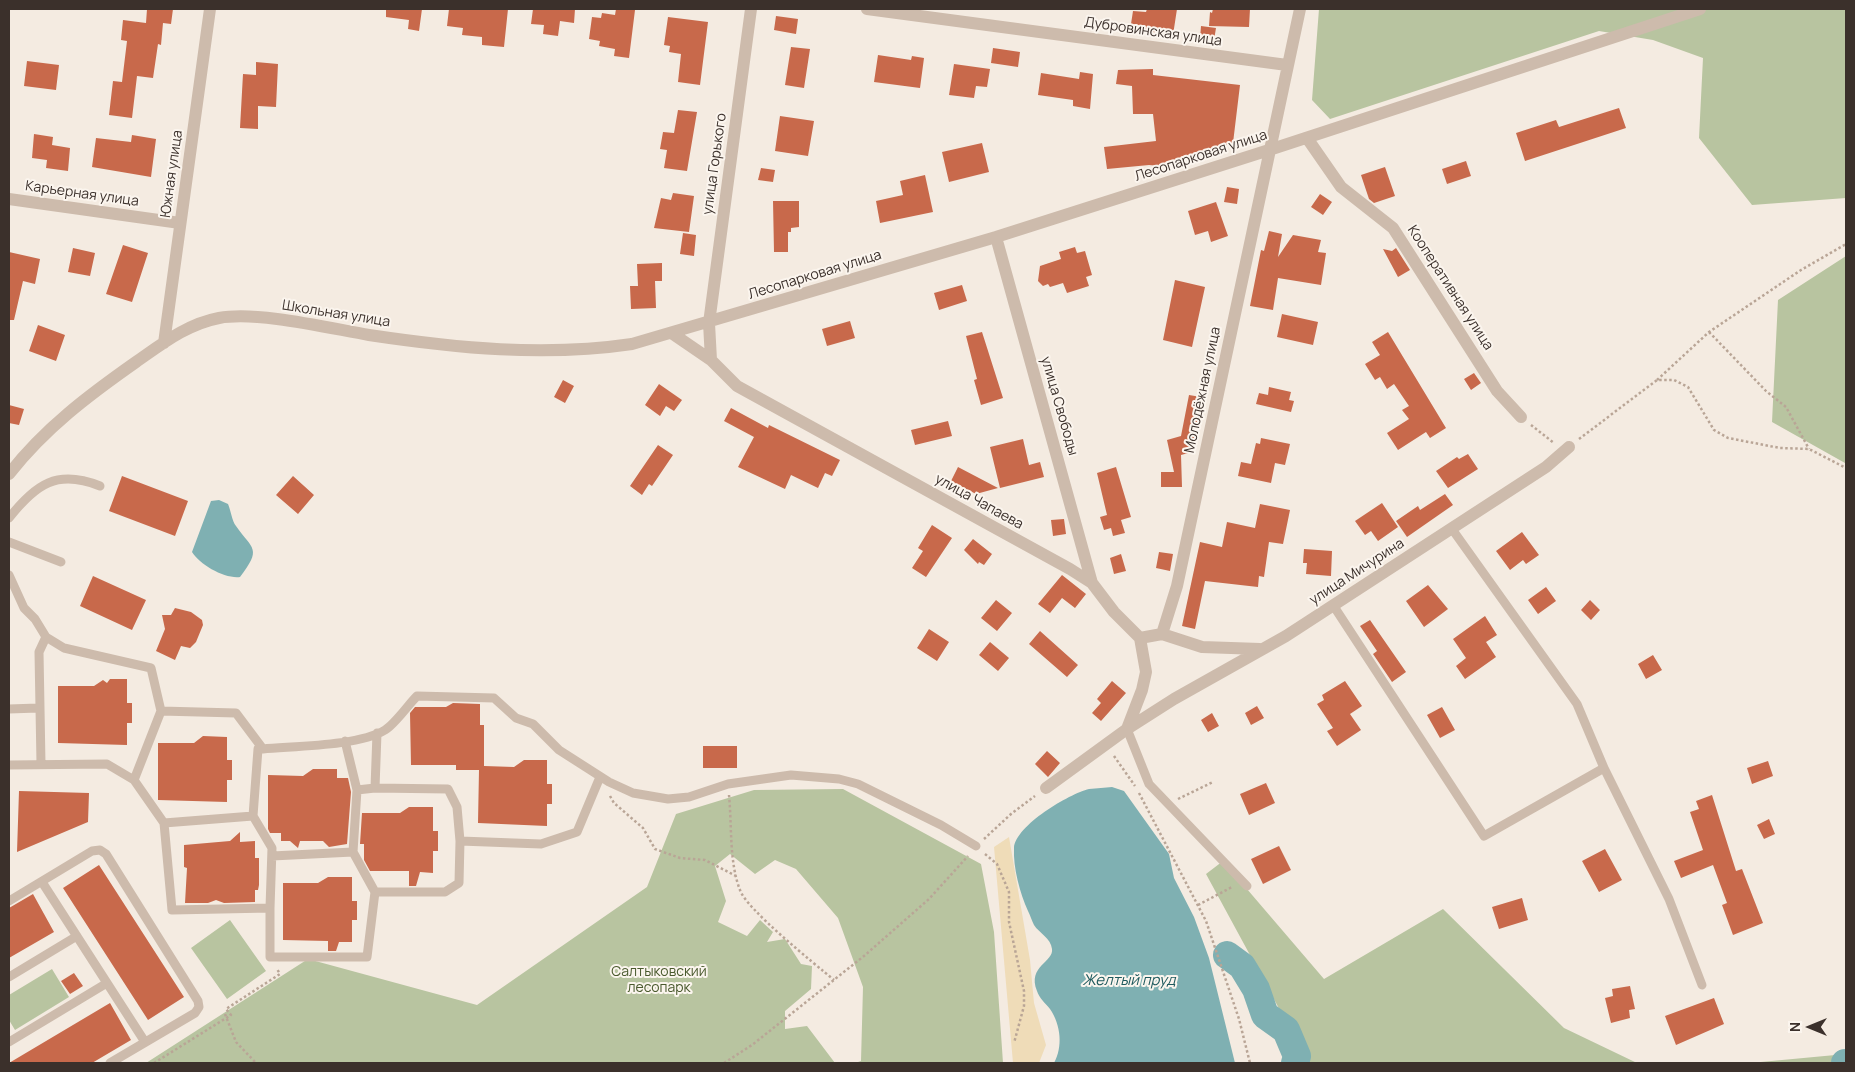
<!DOCTYPE html>
<meta charset="utf-8">
<style>
body{margin:0}
#map{position:relative;width:1855px;height:1072px;overflow:hidden;background:#f4ebe1;font-family:Manrope,sans-serif}
canvas{display:block}
.frame{position:absolute;inset:0;border:10px solid #3b302b;pointer-events:none}
.north{position:absolute;left:1785px;top:1002px;width:50px;height:50px;-webkit-text-stroke:4px #fbf5ee;paint-order:stroke;rotate:270deg;font-size:14px;font-weight:700;line-height:20px;text-align:center;color:#3b302b}
.north::after{content:'';display:block;margin:auto;width:18px;height:22px;background:#3b302b;clip-path:polygon(50% 0,100% 100%,50% 72%,0 100%)}
</style>
<div id="map">
<canvas width="1855" height="1072"></canvas>
<div class="frame"></div>
<div class="north">N</div>
</div>
<script>
const ctx = document.querySelector('canvas').getContext('2d');
ctx.lineJoin = 'round';
function fillPath(path, color) { ctx.fillStyle = color; ctx.fill(path, 'evenodd'); }
function trace(path, color, width, dash) { ctx.strokeStyle = color; ctx.lineWidth = width; ctx.lineCap = dash ? 'butt' : 'round'; ctx.setLineDash(dash || []); ctx.stroke(path); }
function write(font, color, halo, rows, align = 'center') {
  ctx.font = font + ' Manrope,sans-serif'; ctx.lineWidth = 4; ctx.setLineDash([]); ctx.textBaseline = 'middle'; ctx.strokeStyle = halo; ctx.fillStyle = color; for (const [text, x, y, turn = 0] of rows) {
    ctx.save(); ctx.translate(x, y); ctx.rotate((+turn || 0) * Math.PI / 180); ctx.textAlign = isNaN(turn) ? turn : align; if (halo) ctx.strokeText(text, 0, 0); ctx.fillText(text, 0, 0); ctx.restore();
  }
}
fillPath(new Path2D(`
 M1319 9H1846V198L1752 205 1699 138 1703 58 1653 40 1599 31 1330 119 1312 100Z
 M1846 256V462L1845 463 1772 422 1778 300Z
 M843 789 981 864 994 932 1003 1063H855L861 1061 863 987 838 918 796 869 775 860 755 874 730 854 715 866 726 901 718 922 747 936 760 920 773 932 767 942 785 939 801 964 812 966 811 989 785 1011V1029L807 1026 835 1063H146L308 959 477 1005 647 887 676 814 754 790Z
 M1223 861 1324 979 1443 909 1564 1028 1637 1063H1301V1049L1206 874Z
 M230 920 266 971 227 999 191 948Z
 M52 969 69 997 15 1030 9 1020V995Z
 M1846 1054V1063H1750Z`), '#b8c4a0');
fillPath(new Path2D(`
 M1009 837 1030 960 1034 1003 1046 1045 1039 1063H1013L994 847Z`), '#efdcb8');
fillPath(new Path2D(`
 M219 500 228 504C231 511 232 521 236 526 253 550 262 548 240 577 225 579 200 565 192 552L211 501Z
 M1112 787 1124 791 1169 854 1174 878 1194 917 1209 958 1235 1063H1054C1063 1047 1061 1025 1050 1009 1046 1004 1039 998 1037 991 1027 966 1054 962 1052 949 1051 938 1039 933 1034 925 1032 921 1030 915 1028 911 1020 893 1013 868 1014 848 1016 825 1069 794 1089 789 1097 788 1105 788 1112 787Z`), '#7fb0b2');
trace(new Path2D(`
 M1227 955 1242 966 1256 989 1265 1015 1286 1030 1297 1056 1295 1063
 M1845 1063H1846`), '#7fb0b2', 28);
fillPath(new Path2D(`
 M147 9H173L171 24 163 23 161 45 158 44 153 78 137 76 132 118 109 115 113 81 122 82 127 41 121 40 123 20 146 23Z
 M386 9H422L419 31 408 29 409 20 386 17Z
 M449 9H508L504 47 482 45V37L462 35 463 28 447 26Z
 M533 9H575L574 23 560 21 558 36 543 34 544 25 531 24Z
 M616 9 635 10 629 58 614 56 615 49 599 46 600 41 589 39 592 17 601 18 602 13 615 15Z
 M1147 9H1177L1173 35 1139 30V25L1131 24 1133 11 1146 12Z
 M1213 9H1250L1249 27 1209 26 1210 12 1212 13Z
 M776 16 798 19 796 34 774 30Z
 M668 17 708 22 700 85 678 82 681 54 669 52 670 46 664 45Z
 M1201 26 1216 28 1214 40 1200 39Z
 M791 47 810 49 804 88 785 85Z
 M993 48 1020 52 1018 67 991 63Z
 M878 55 911 60 912 56 924 58 920 88 874 82Z
 M27 61 59 65 56 90 24 86Z
 M256 62 278 64 276 107 258 106V129L240 128 243 74 256 75Z
 M954 64 990 69 987 87 976 86 974 98 949 95Z
 M1153 69V75L1240 85 1233 143 1160 166 1149 165 1107 169 1104 147 1156 141 1153 114H1133L1132 86 1116 84 1118 70Z
 M1080 72 1093 74 1090 109 1073 106V100L1038 95 1041 73 1079 79Z
 M1619 108 1626 128 1525 161 1516 133 1556 120 1559 127Z
 M678 110 697 112 687 171 664 168 667 150 660 149 663 132 674 133Z
 M780 116 814 121 808 156 775 151Z
 M34 134 53 137 52 145 70 148 68 171 46 168 47 160 32 158Z
 M132 135 156 139 151 177 92 167 96 138 131 142Z
 M982 143 989 172 949 182 942 152Z
 M1466 161 1471 176 1447 184 1442 169Z
 M1385 167 1395 196 1374 203 1369 199 1361 175Z
 M761 168 775 170 773 182 758 180Z
 M925 175 933 212 880 223 876 201 903 195 900 181Z
 M1227 187 1239 189 1237 204 1224 202Z
 M673 193 694 196 689 232 654 228 661 198 671 200Z
 M1320 194 1332 202 1323 215 1311 207Z
 M773 201H799V227L791 228V232H788V252H774Z
 M1216 202 1228 236 1211 242 1208 231 1195 235 1188 211Z
 M1269 231 1282 234 1278 257 1293 235 1321 240 1318 252 1326 253 1321 285 1278 278 1273 310 1250 306 1261 250 1264 251Z
 M683 233 696 235 694 256 680 254Z
 M123 245 148 253 132 302 106 294Z
 M1075 247 1077 253 1085 251 1092 275 1086 277 1089 286 1067 293 1063 283 1050 287 1048 284 1043 286 1038 281 1040 266 1061 259 1059 252Z
 M73 248 95 253 90 276 68 272Z
 M1396 248 1410 270 1398 277 1383 249 1392 251Z
 M9 252 40 259 35 284 23 281 14 320H9Z
 M662 263V281H655L656 308 631 309 630 286H638L637 264Z
 M1175 280 1205 287 1192 347 1163 340Z
 M962 285 967 301 939 310 934 293Z
 M1282 314 1318 322 1313 345 1277 337Z
 M850 321 855 338 827 346 822 329Z
 M38 325 65 335 56 361 29 351Z
 M982 332 1003 398 981 405 974 380 977 379 966 336Z
 M1388 332 1446 428 1430 438 1426 432 1398 450 1387 433 1409 419 1402 410 1409 406 1394 384 1387 389 1380 377 1375 380 1365 364 1380 355 1372 342Z
 M1474 373 1481 383 1471 390 1464 379Z
 M563 380 574 386 565 403 554 397Z
 M659 384 682 400 674 411 666 406 660 416 645 405Z
 M1269 387 1291 392 1289 400 1294 401 1291 412 1256 404 1259 393 1268 395Z
 M1189 395 1201 397 1192 452 1181 455 1182 487H1161V472H1174L1167 440 1181 436Z
 M9 405 24 409 19 425 9 423Z
 M731 408 768 428 769 425 840 460 832 476 825 473 818 488 791 475 785 489 738 467 754 437 724 421Z
 M948 421 952 436 915 445 911 430Z
 M1261 438 1290 444 1285 465 1275 463 1271 483 1238 476 1241 462 1251 464 1256 443 1260 444Z
 M1023 439 1029 465 1040 462 1044 477 1000 488 990 447Z
 M658 445 673 455 652 486 649 484 642 495 630 486Z
 M1468 454 1478 469 1448 488 1436 471 1457 457 1459 459Z
 M958 467 998 488 976 494 951 481Z
 M1116 467 1131 517 1121 520 1125 533 1113 536 1111 528 1104 530 1100 517 1107 515 1097 473Z
 M122 476 188 501 175 536 109 511Z
 M293 476 314 495 298 514 276 495Z
 M1445 494 1453 505 1407 537 1396 521 1418 506 1420 510Z
 M1382 503 1398 527 1378 541 1371 531 1365 535 1355 521Z
 M1260 504 1290 510 1283 544 1269 542 1264 577 1259 576 1258 587 1205 581 1195 629 1182 626 1200 542 1222 547 1227 522 1255 528Z
 M1064 519 1066 534 1053 536 1051 520Z
 M932 525 952 538 926 577 912 568 923 551 918 548Z
 M1522 532 1539 555 1526 564 1523 560 1510 570 1496 551Z
 M973 539 992 554 984 565 979 562 978 564 964 550Z
 M1304 549 1332 551 1331 576 1306 574 1307 563H1303Z
 M1159 552 1173 554 1170 571 1156 568Z
 M1121 554 1126 571 1114 574 1110 558Z
 M1062 575 1086 594 1075 608 1062 598 1050 613 1038 604Z
 M93 576 146 600 132 630 80 606Z
 M1428 585 1448 609 1424 627 1406 601Z
 M1546 587 1556 601 1538 614 1528 600Z
 M996 600 1012 613 997 631 981 618Z
 M1590 600 1600 610 1591 620 1581 610Z
 M175 608 191 612 202 620 203 625 196 642 190 648 181 646 175 660 156 651 165 629 162 615H171Z
 M1485 616 1497 635 1486 642 1496 657 1465 679 1456 666 1466 658 1453 639Z
 M1370 620 1406 672 1392 682 1373 654 1377 651 1360 626Z
 M929 629 949 642 937 661 917 648Z
 M1040 631 1078 665 1067 677 1029 644Z
 M990 642 1009 658 998 671 979 655Z
 M1653 655 1662 670 1646 679 1638 664Z
 M110 679H127V703H132V723H127V745L58 743V686H94L103 680 107 683Z
 M1112 681 1126 693 1101 721 1092 713 1101 703 1097 699Z
 M1345 681 1362 706 1350 714 1361 730 1337 746 1327 731 1333 728 1317 704 1324 700 1322 695Z
 M453 703 480 704V725H484V766L514 767 524 760H547V784H552V804H547V826L478 823 479 770H456V765H411L410 713 415 707H446Z
 M1257 706 1264 718 1251 725 1245 713Z
 M1442 707 1455 730 1440 738 1427 715Z
 M1212 713 1219 726 1208 732 1201 720Z
 M203 736 227 737V760H232V780H227V802L158 800V743H194Z
 M703 746H737V768H703Z
 M1047 751 1060 763 1048 777 1035 764Z
 M1768 761 1773 776 1752 784 1747 768Z
 M313 769H337V778H348L351 792 347 844 329 847 323 841H300L298 848 290 841H281V833H270L268 829V775L303 776Z
 M1266 783 1275 803 1249 815 1240 794Z
 M19 791 89 793 88 822 17 852Z
 M1712 795 1736 871 1742 869 1763 923 1733 935 1722 905 1727 903 1713 865 1681 878 1674 861 1703 850 1690 812 1699 809 1696 801Z
 M409 807H433V831H438V851H433V873L420 872 416 886H409V871H370L364 860V844H360L362 813H400Z
 M1769 819 1775 834 1764 839 1757 825Z
 M240 832V842L255 841V858H259V885L258 890H255V902L224 903 216 900 208 903H185L187 868 184 867V845L230 841Z
 M1279 846 1291 870 1263 884 1251 859Z
 M1605 849 1622 880 1599 892 1582 861Z
 M99 865 184 997 148 1020 63 888Z
 M328 877H352V901H357V920H352V942H339L336 951H328V941L283 940V883H318Z
 M33 894 54 932 9 958V908Z
 M1522 898 1528 920 1499 929 1492 907Z
 M74 973 83 986 70 994 61 981Z
 M1630 986 1635 1009 1629 1010 1630 1018 1611 1023 1605 998 1613 996 1612 989Z
 M1714 998 1724 1024 1676 1045 1665 1016Z
 M110 1003 131 1040 92 1063H9Z`), '#c8694b');
trace(new Path2D(`
 M1709 332 1766 391 1786 407 1809 449
 M1657 380 1709 332 1801 270 1846 244
 M1531 425 1554 443
 M1579 439 1657 380H1674L1688 387 1714 430 1728 438 1780 448 1809 449 1846 468
 M1114 756 1135 786
 M1139 793 1206 921 1239 1019 1250 1063
 M729 795C732 826 729 862 740 890 746 909 815 964 834 980
 M610 796 614 803 643 828 655 849 680 858 705 860 736 876
 M1178 799 1213 782
 M984 839 1011 814 1035 796
 M985 854 997 864 1009 892V922L1024 991V1006L1014 1043
 M1198 905 1232 887
 M225 1014 236 1042 256 1063
 M154 1063 231 1015 226 1009 280 974 277 969
 M724 1063 752 1045 864 956 929 899 968 856`), '#b9a596', 2.5, [2.5, 2.5]);
trace(new Path2D(`
 M9 518C36 484 57 469 100 486
 M1452 529 1577 704 1604 768
 M9 542 61 562
 M9 575 24 608 35 619 46 637 64 648 151 668 161 711 236 713 263 749C295 746 359 746 385 730 395 724 408 705 417 696L494 698 516 718 533 724 559 750 609 782 633 793 668 799 689 797 728 784 791 775 839 779 858 784 941 825 976 846
 M1333 605 1484 836 1604 768 1669 899 1702 985
 M9 709 38 708
 M1127 729 1149 784 1247 886
 M345 741 357 790 375 788 377 733
 M41 764 39 652 46 637
 M9 765 107 764 134 780 164 823 253 816
 M134 780 161 711
 M375 788 448 789 457 807 460 841 541 844 577 832 600 777
 M164 823 172 910 270 908 272 848 253 816 258 749H263
 M353 852 375 892H445L459 883 460 841
 M272 856 353 852 357 790
 M42 882 145 1042
 M9 901 92 851 100 850 106 854 198 1001 199 1007 195 1013 110 1063
 M270 908V957H367L375 892
 M9 977 77 936
 M9 1042 107 983`), '#cdbbac', 9);
trace(new Path2D(`
 M867 9 1287 65
 M1307 138 1341 187 1393 228 1497 391 1521 417
 M9 199 180 223
 M996 237 1092 583
 M673 334 711 360 737 386 1070 569 1092 583 1114 612 1140 638 1146 672 1142 690 1127 729
 M164 343 210 9
 M711 360 709 323 751 9
 M9 474C45 428 89 395 136 362 162 344 187 324 219 318 258 311 328 328 369 335 456 348 544 357 632 344L996 237 1269 150 1700 9
 M1162 634 1177 586 1300 9
 M1140 638 1162 634 1202 647 1260 649
 M1046 788 1127 729 1174 699 1286 636 1546 467 1569 447`), '#cdbbac', 12);
write('14px', '#3b302b', '#fbf5ee', [
 ["Дубровинская улица",1153,32,8],
 ["Лесопарковая улица",1201,156,-18],
 ["улица Горького",715,164,-82],
 ["Южная улица",172,174,-82],
 ["Карьерная улица",82,194,8],
 ["Лесопарковая улица",815,275,-17],
 ["Кооперативная улица",1450,288,57],
 ["Школьная улица",336,314,9],
 ["Молодёжная улица",1203,390,-78],
 ["улица Свободы",1059,406,74],
 ["улица Чапаева",979,502,29],
 ["улица Мичурина",1357,572,-33]
]);
write('14px', '#4a5a2e', '#fbf5ee', [
 ["Салтыковский",659,972],
 ["лесопарк",659,988]
]);
write('italic 15px', '#1f5a5e', '#fbf5ee', [
 ["Желтый пруд",1129,981]
]);
</script>
